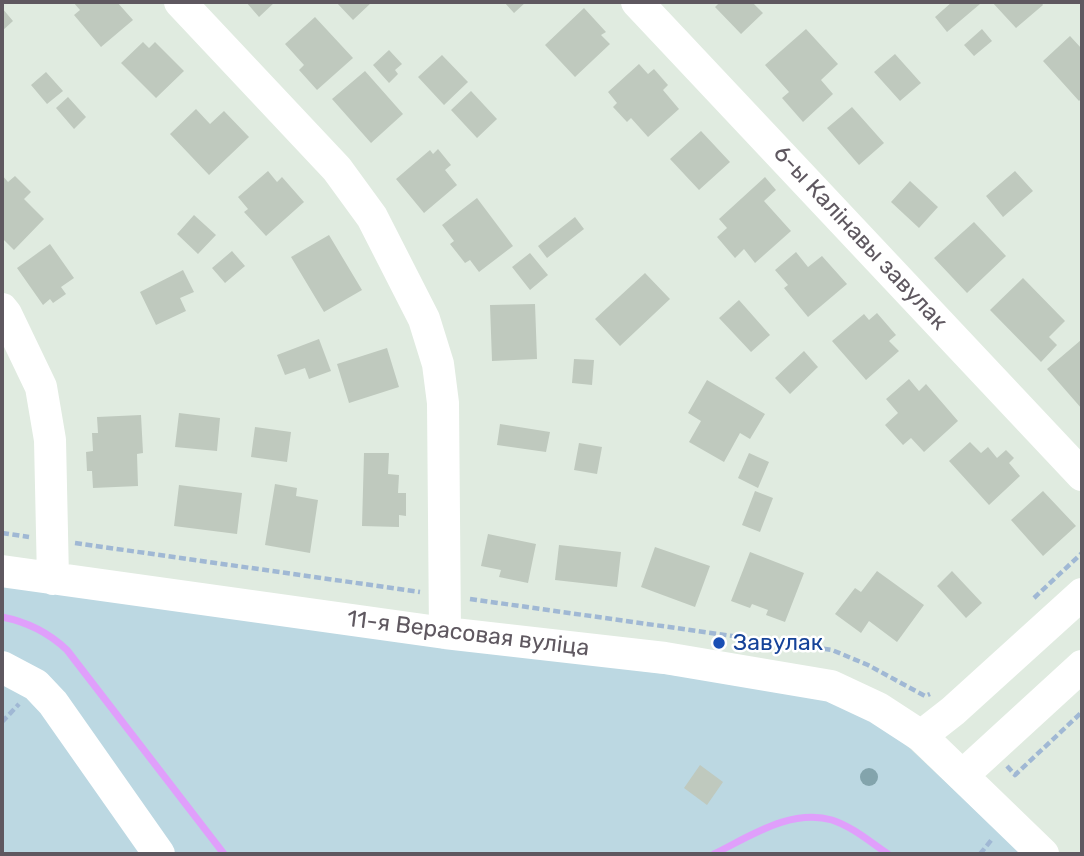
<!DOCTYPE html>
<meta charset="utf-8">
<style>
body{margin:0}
#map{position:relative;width:1084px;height:856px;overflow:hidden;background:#e0ebe0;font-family:Rubik,sans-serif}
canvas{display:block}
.frame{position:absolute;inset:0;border:4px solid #5f5860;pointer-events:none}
</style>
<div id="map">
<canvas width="1084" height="856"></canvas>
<div class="frame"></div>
</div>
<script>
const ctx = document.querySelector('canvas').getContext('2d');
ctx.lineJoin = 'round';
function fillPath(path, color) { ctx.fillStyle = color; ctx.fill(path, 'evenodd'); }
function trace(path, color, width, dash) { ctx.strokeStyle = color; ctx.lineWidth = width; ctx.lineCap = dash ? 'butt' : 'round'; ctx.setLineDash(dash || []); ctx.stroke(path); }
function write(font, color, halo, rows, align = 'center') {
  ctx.font = font + ' Rubik,sans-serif'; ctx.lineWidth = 5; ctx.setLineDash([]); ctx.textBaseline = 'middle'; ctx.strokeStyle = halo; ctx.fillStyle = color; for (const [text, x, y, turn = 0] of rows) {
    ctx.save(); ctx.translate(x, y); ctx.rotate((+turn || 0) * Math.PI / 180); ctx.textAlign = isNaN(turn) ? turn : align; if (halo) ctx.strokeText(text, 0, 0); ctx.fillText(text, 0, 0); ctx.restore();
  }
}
fillPath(new Path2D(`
 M2 586 808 693 872 721 900 739 1022 854H2Z`), '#bcd8e2');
trace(new Path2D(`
 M2 617C28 622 48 632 67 650L224 854
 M714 854C749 837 791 808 832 820 853 827 870 842 888 854`), '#e09ffb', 7);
fillPath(new Path2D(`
 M73 2H117L133 20 101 47 74 15 80 10Z
 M246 2H275L259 17Z
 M336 2H372L353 20Z
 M504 2H526L514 13Z
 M720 2H752L763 13 741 34 715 7Z
 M952 2H979L980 4 947 32 935 17Z
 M992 2H1041L1043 5 1016 28Z
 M2 8 13 21 2 31Z
 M584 8 606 32 601 35 610 44 575 77 545 45Z
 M315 17 353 58 317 90 299 70 304 65 285 44Z
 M806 29 838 64 821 80 833 94 803 122 782 98 789 92 765 65Z
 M982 29 992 41 974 56 964 45Z
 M1070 36 1082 49V98L1079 101 1043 61Z
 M143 42 149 48 155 42 184 71 156 98 121 63Z
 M389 50 402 64 395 70 398 74 389 83 373 65Z
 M895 54 921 83 900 101 874 72Z
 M442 55 468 82 444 105 418 77Z
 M639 64 648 74 654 69 668 85 663 90 679 109 648 137 631 118 627 122 613 107 617 103 608 92Z
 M365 71 403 114 371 143 332 99Z
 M46 72 63 91 47 104 31 85Z
 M471 91 497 119 477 138 451 110Z
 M68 97 86 117 74 129 56 108Z
 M852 107 884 143 859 165 827 128Z
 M196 109 210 124 224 111 249 137 209 175 170 134Z
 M701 131 730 162 699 190 670 159Z
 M438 149 451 165 445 170 457 185 424 213 396 179 430 150 433 154Z
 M268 171 277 182 282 177 304 202 266 236 244 212 248 209 238 197Z
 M1015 171 1033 191 1003 217 986 196Z
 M2 175 8 182 15 176 31 192 24 199 44 219 14 250 2 238Z
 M765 177 776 190 764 201 791 231 755 263 744 249 735 258 717 237 727 228 719 219Z
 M910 181 938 207 919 228 891 202Z
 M477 198 513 246 479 272 470 260 465 263 450 244 454 241 442 225Z
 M194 215 216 235 198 254 177 234Z
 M575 217 584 229 547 258 538 246Z
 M974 222 1006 256 967 293 934 258Z
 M329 235 362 290 324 312 291 257Z
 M50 244 74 278 61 287 66 294 53 303 50 299 43 305 17 268Z
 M232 251 245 266 225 283 212 268Z
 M796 252 808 267 822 256 847 284 808 317 784 288 788 285 775 270Z
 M530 253 548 275 530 290 512 267Z
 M183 270 194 292 180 298 186 311 156 325 140 292Z
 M645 273 670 299 620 346 595 319Z
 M1023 278 1065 321 1049 337 1057 345 1041 362 990 310Z
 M739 300 770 335 751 352 719 318Z
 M535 304 537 359 492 361 490 305Z
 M877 313 896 335 889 341 899 351 866 380 832 341 864 314 869 320Z
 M319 339 331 371 309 379 305 368 285 375 277 355Z
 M1081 340 1082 341V409L1047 369Z
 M387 348 399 387 349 403 337 364Z
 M804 351 818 367 790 394 775 378Z
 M574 359 594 360 592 385 572 383Z
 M909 379 919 391 926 384 958 421 924 452 911 438 903 445 885 425 898 413 886 399Z
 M707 380 765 414 750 439 740 433 724 462 689 442 701 421 688 413Z
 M179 413 220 418 217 451 175 447Z
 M141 415 143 453 137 454 138 486 93 488 92 471H87L86 452 93 451 92 433H98L97 417Z
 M500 424 550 432 546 452 497 445Z
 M255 427 291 432 287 462 251 457Z
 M970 442 981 453 988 447 997 458 1006 450 1014 458 1009 463 1020 476 989 505 949 461Z
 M579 443 602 447 597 474 574 470Z
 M364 453H389L388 474 399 475 398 493H406V516L399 515V527L362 526Z
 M749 453 769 462 758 488 738 478Z
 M275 484 297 488 296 496 318 500 310 553 265 545Z
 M179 485 242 493 237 534 174 526Z
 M755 491 773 498 760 532 742 525Z
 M1043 491 1076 526 1043 556 1011 520Z
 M488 534 536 544 528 583 499 577 501 570 481 566Z
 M559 545 621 552 617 587 555 580Z
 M655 547 710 566 695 607 641 587Z
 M750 552 804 573 785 622 766 615 768 610 752 604 750 608 731 601Z
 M877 571 924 605 897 642 869 621 861 633 835 614 855 588 861 592Z
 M952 571 982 603 966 618 937 586Z
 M700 765 723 782 707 805 684 788Z`), '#bfc9be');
trace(new Path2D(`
 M2 533 29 537
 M75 543 420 592
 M1034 598 1082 553
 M470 599 832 650 868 665 925 696 930 694
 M2 722 19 704
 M1007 766 1015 775 1082 712
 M980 854 993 838`), '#a0b8d4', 4.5, [7, 3.5]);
trace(new Path2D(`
 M180 2 337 169 372 217 424 319 438 364 443 403 445 633
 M637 2 1082 475
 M2 309 6 314 41 387 50 440 53 579
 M2 571 445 633 665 658 831 686 878 708 921 736 1043 854
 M2 667 36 685 53 703 159 854
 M921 736 953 711 1082 594
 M963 775 1082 666`), '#fff', 32);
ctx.fillStyle = '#83a4ac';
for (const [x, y] of [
 [869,777]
]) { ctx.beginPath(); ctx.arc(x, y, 9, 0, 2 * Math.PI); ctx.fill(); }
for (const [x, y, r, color] of [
 [719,643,7,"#1a4fb4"]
]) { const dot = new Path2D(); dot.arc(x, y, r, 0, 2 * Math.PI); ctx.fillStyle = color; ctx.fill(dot); trace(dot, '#fff', 2.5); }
write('23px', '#5f5860', '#fff', [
 ["6-ы Калінавы завулак",860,238,47],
 ["11-я Верасовая вуліца",468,634,7]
]);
write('23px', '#164399', '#fff', [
 ["Завулак",733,643]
], 'left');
</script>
